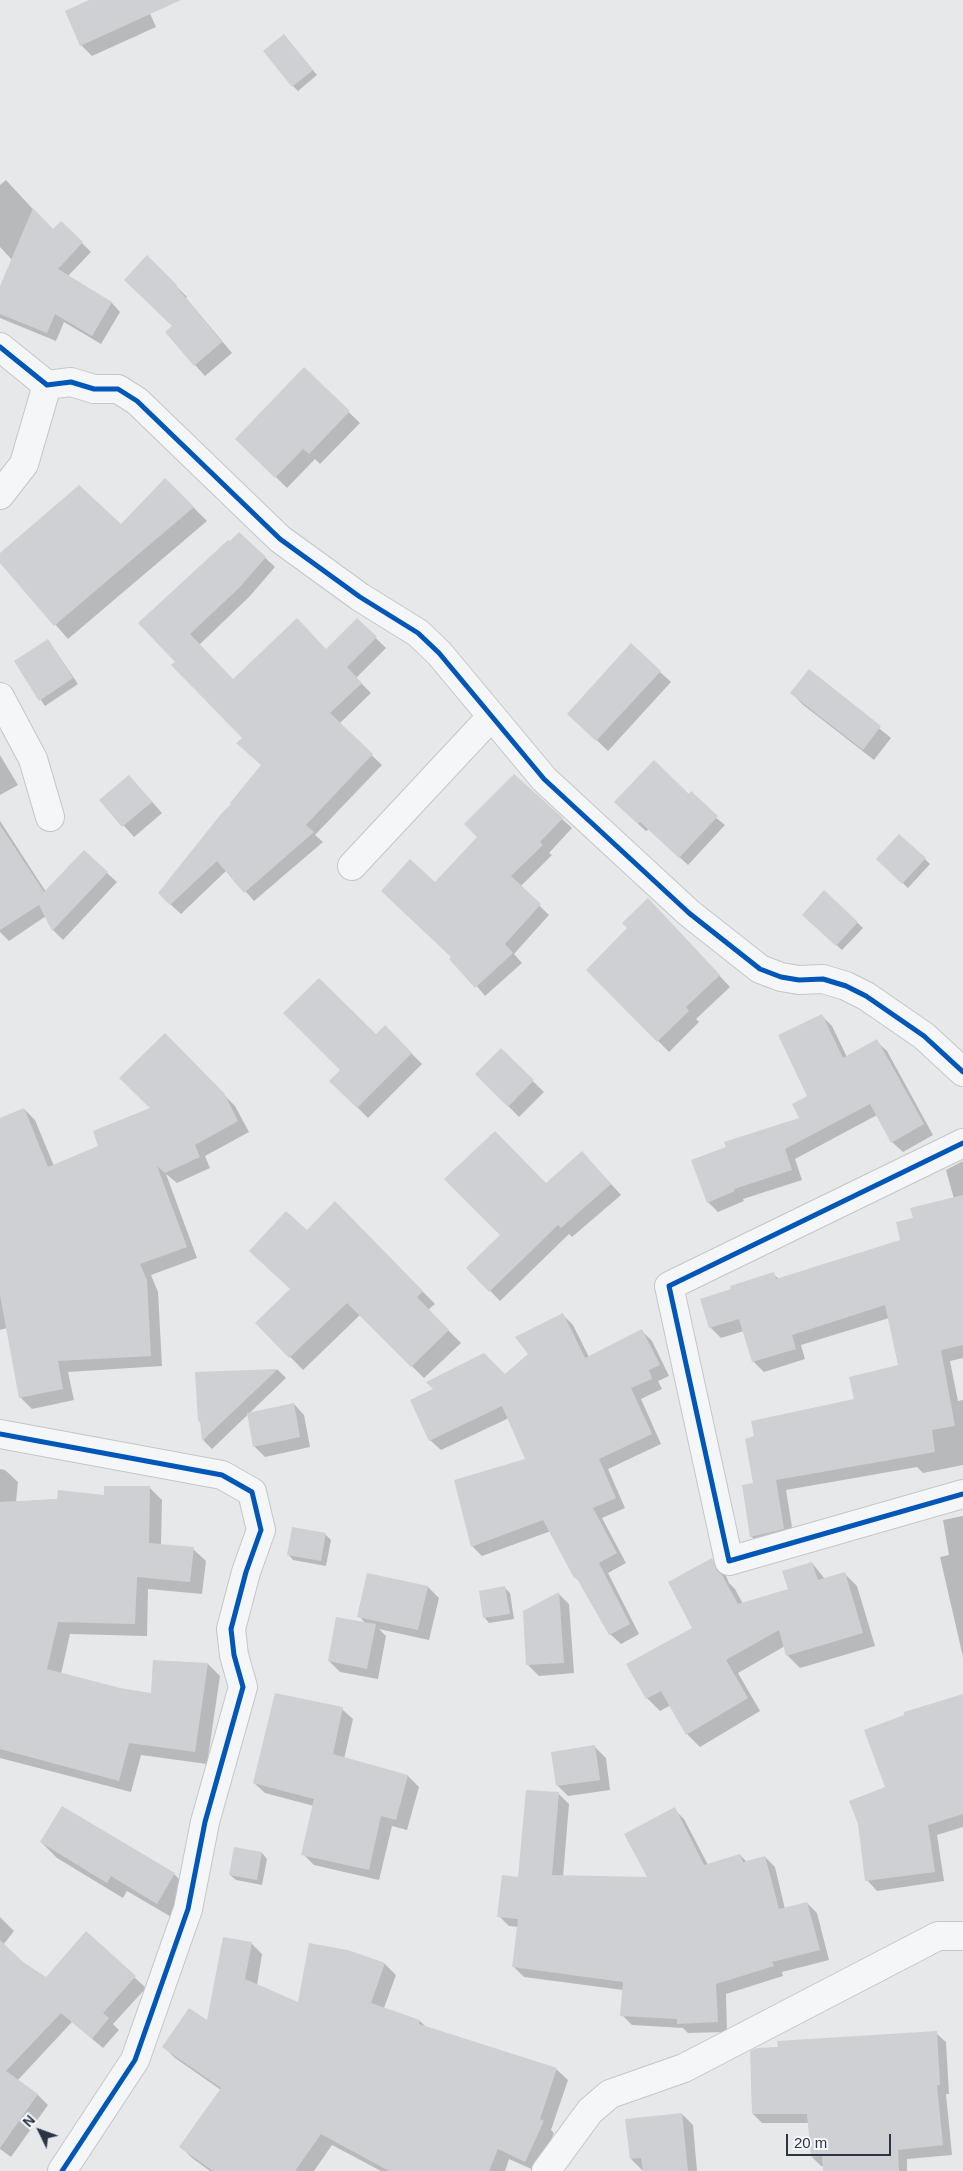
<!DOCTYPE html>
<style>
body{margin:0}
#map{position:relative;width:963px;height:2171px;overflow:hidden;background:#e6e8ea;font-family:Helvetica,sans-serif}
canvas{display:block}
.north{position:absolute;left:15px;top:2106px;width:50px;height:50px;-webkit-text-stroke:4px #f4f6f9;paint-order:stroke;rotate:312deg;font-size:14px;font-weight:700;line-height:20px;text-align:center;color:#2b3445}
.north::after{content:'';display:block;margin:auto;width:18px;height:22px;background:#2b3445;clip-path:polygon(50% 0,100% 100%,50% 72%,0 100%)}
.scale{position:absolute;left:786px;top:2134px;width:105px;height:22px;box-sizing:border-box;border:2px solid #2b3445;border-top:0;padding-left:6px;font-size:15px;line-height:18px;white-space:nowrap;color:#2b3445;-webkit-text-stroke:4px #f4f6f9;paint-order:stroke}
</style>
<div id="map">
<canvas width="963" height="2171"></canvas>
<div class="north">N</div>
<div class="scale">20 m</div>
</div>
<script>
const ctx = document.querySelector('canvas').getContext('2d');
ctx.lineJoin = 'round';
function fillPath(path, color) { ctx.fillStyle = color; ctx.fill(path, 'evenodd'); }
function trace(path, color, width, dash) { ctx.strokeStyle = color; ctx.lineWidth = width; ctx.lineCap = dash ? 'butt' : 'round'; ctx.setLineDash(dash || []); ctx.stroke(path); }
fillPath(new Path2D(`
 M92 0H144L156 27 92 56 81 45Z
 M289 41 317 75 298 91 293 86Z
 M6 180 53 231 82 243 91 252 68 276 112 303 120 312 101 344 64 322 56 341 0 318V289L12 260 0 247V185Z
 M147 257 187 297 186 298 232 353 205 376 195 365 173 326Z
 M304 369 360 423 320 464 315 459 287 488 237 439Z
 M166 480 207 521 68 639 0 561V554L121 525Z
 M239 533 275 567 249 597 199 645 233 681 326 651 357 620 386 648 356 678 371 693 339 724 382 765 315 835 323 842 254 901 227 870 181 914 169 903 233 804 262 765 244 738 177 662 230 543Z
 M48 640 78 684 45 706 15 661Z
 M809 671 891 738 874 760 802 704 792 693Z
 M660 672 671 682 608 751 580 724Z
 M0 755 18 785 0 795Z
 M140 788 162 813 134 837 101 800Z
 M689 796 725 825 688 865 649 829 646 831 623 810Z
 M562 819 572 828 549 853 552 855 520 887 549 915 514 954 522 963 485 996 453 957 435 884 478 837Z
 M0 821 46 892 84 852 117 882 63 940 53 930 46 916 9 941 0 932Z
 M877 859H925L930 864 908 888Z
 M825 892 863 928 842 950 808 920Z
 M659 911 730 987 696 1019 699 1022 669 1052 588 970Z
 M822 1016 832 1026 847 1057 876 1041 887 1051 933 1135 903 1152 892 1142 877 1115 795 1159 802 1180 743 1199 744 1201 718 1212 708 1202 801 1119 809 1096Z
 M385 1027 422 1064 368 1118 331 1081Z
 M165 1035 235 1106 249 1132 205 1156 210 1168 177 1183 166 1174 197 1258 151 1275 158 1292 162 1366 68 1372 74 1400 32 1409 21 1398 7 1328 0 1330V1119L24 1109 35 1120 54 1166 100 1146 152 1109Z
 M501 1050 544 1092 519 1117 477 1074Z
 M582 1152 621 1195 572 1237 569 1234 500 1301 468 1268 502 1235 546 1184Z
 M963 1161V1358L950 1361 958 1401 963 1400V1465L923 1473 917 1467 786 1490 794 1539 762 1547 751 1536 756 1437 855 1400 899 1366 889 1318 801 1345 805 1359 764 1372 753 1361 744 1331 721 1338 710 1327 773 1274 779 1279 901 1241 915 1219 954 1199 946 1170Z
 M335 1203 435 1304 428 1310 461 1343 424 1378 360 1315 303 1370 257 1323 292 1290 307 1232Z
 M563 1315 573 1325 589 1357 642 1331 652 1341 669 1376 658 1381 662 1389 641 1399 661 1444 608 1469 625 1508 602 1518 626 1563 608 1573 639 1634 621 1644 610 1634 581 1583 575 1577 551 1531 482 1556 472 1546 527 1460 509 1418 441 1450 430 1440 530 1354Z
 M278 1370 286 1378 212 1449 204 1441 201 1423 199 1421 196 1373Z
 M294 1404 304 1415 310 1447 265 1457 254 1446Z
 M0 1469 5 1470 18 1482 16 1502 105 1496 150 1488 162 1500 161 1545 193 1549 206 1561 202 1594 148 1589 147 1636 70 1634 61 1674 120 1689 153 1694 154 1662 208 1664 220 1676 207 1764 141 1755 131 1792 0 1758Z
 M963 1516V1657L940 1557 949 1555 943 1520Z
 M293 1528 326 1535 331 1540 326 1566 293 1560 288 1554Z
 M712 1560 725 1573 729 1583 735 1589 743 1604 789 1590 812 1563 825 1579 844 1573 857 1586 875 1646 800 1668 788 1656 785 1646 738 1673 760 1711 700 1747 687 1734 671 1705 660 1711 647 1698 694 1629Z
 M368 1574 428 1587 439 1598 429 1640 379 1629 386 1636 378 1679 340 1672 329 1661 366 1624 359 1616Z
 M505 1588 510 1593 514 1619 489 1623 484 1617Z
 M559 1594 569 1604 574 1673 539 1676 528 1665Z
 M963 1696V1827L937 1835 944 1881 877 1891 867 1880 886 1787Z
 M342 1709 353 1719 344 1759 408 1776 419 1787 407 1830 392 1826 379 1880 314 1865 303 1854 314 1806 265 1793 254 1783Z
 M595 1747 606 1758 610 1790 568 1796 557 1785Z
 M559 1794 569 1804 563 1877 649 1878 674 1809 684 1819 708 1865 740 1855 747 1862 765 1857 775 1867 785 1909 807 1903 817 1913 829 1960 782 1972 783 1976 726 1994 727 2032 688 2033 683 2028 632 2025 622 2015 623 1990 524 1977 514 1967 519 1927 509 1926 499 1916 519 1878Z
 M41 1842 174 1874 190 1890 173 1918 127 1891 123 1898 57 1858Z
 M262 1853 267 1859 262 1885 236 1880 230 1875Z
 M0 1917 14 1931 3 1945 23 1963 46 1978 86 1933 146 1988 113 2024 119 2030 103 2048 72 2022 17 2081 38 2095 48 2105 11 2157 0 2149Z
 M251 1943 262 1954 257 1985 299 2004 348 1951 385 1964 396 1975 384 2008 420 2021 426 2027 556 2069 568 2080 551 2130 554 2133 536 2171 509 2159 505 2171H381L332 2145 314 2171H210L192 2158 181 2147 221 2090 175 2058 164 2047 208 2022Z
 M936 2033 946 2042 949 2094H946L952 2155 907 2159V2171H824V2166H821L812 2157 809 2123H762L753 2114Z
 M682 2114 693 2125 697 2171 642 2170 631 2159Z`), '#0003');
fillPath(new Path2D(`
 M89 0H181L80 46 65 11Z
 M284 34 313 70 292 87 263 51Z
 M33 208 53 229 61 221 83 242 58 269 112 302 92 336 55 314 47 333 0 314V286Z
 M147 255 177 285 176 286 222 342 194 366 165 332 172 326 124 280Z
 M304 367 350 411 309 454 303 449 275 478 235 439Z
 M165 478 194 507 54 626 0 563V553L79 485 121 524Z
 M239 532 266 557 239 588 190 634 233 679 297 618 326 649 357 618 377 637 347 667 362 683 330 713 373 754 306 825 314 832 244 893 217 861 170 905 158 893 221 814 231 804 230 803 261 765 236 743 242 738 171 665 175 662 138 623 228 540 230 541Z
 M48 639 73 678 39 701 14 661Z
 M631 643 661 671 596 741 567 714Z
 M809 669 881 726 863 750 790 693Z
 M654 760 689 794 691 791 718 816 679 858 640 822 638 824 614 802Z
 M514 774 563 818 540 842 543 845 511 876 541 904 505 944 513 953 475 988 449 959 451 957 381 891 410 859 435 882 477 837 464 824Z
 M129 775 152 802 122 827 99 800Z
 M0 825 44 892 84 850 108 872 52 931 39 905 0 930Z
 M899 834 926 858 902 884 876 859Z
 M824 890 858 922 836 946 802 915Z
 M648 898 720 975 686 1007 689 1011 657 1042 586 970 627 928 622 923Z
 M319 978 376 1034 385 1025 412 1053 357 1108 329 1081 340 1070 283 1013Z
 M822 1014 843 1058 877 1039 924 1124 891 1143 870 1104 785 1149 792 1170 734 1189 735 1191 707 1203 691 1160 726 1147 724 1142 799 1118 792 1104 807 1096 778 1035Z
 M165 1033 224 1093 238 1121 195 1145 200 1157 165 1173 157 1166 187 1247 140 1264 147 1280 151 1356 58 1361 63 1389 19 1398 0 1295V1118L24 1108 48 1167 98 1146 93 1131 150 1108 119 1078Z
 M501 1048 534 1080 508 1107 475 1074Z
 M495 1131 546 1183 582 1151 611 1184 561 1228 558 1225 489 1292 466 1268 500 1235 444 1179Z
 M963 1195V1345L941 1350 955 1426 932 1430 935 1452 776 1480 784 1529 750 1537 742 1485 753 1483 745 1439 754 1436 751 1421 854 1399 849 1377 898 1365 885 1305 792 1335 796 1349 752 1362 739 1319 709 1328 700 1299 731 1289 730 1286 774 1272 776 1279 900 1240 896 1222 913 1218 910 1208Z
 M335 1201 423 1291 417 1297 449 1330 411 1367 347 1303 289 1358 255 1323 290 1289 249 1251 286 1211 307 1230Z
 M563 1313 585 1358 642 1329 660 1365 649 1370 652 1379 631 1388 652 1434 599 1459 616 1498 593 1508 617 1553 599 1563 630 1624 609 1635 576 1577 574 1578 543 1520 471 1547 454 1480 525 1459 502 1406 429 1441 410 1400 433 1389 426 1382 484 1353 505 1374 528 1354 515 1337Z
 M278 1369 202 1441 200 1421H198L195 1372Z
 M294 1403 300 1437 253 1447 247 1413Z
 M104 1486H150L149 1543 194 1547 190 1582 137 1577 135 1624 58 1622 47 1669 120 1688 151 1693 153 1660 208 1663 195 1752 129 1743 119 1781 0 1749V1502L57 1499 58 1490 104 1495Z
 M292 1527 326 1533 321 1561 287 1555Z
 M712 1558 717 1571 722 1575 738 1604 788 1589 782 1571 812 1562 818 1580 845 1572 863 1633 786 1656 779 1630 726 1660 748 1698 686 1735 661 1691 646 1699 626 1664 692 1628 668 1582Z
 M367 1573 428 1586 418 1630 357 1617Z
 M505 1586 510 1614 483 1618 479 1591Z
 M559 1592 564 1663 526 1665 523 1611Z
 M336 1617 376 1624 367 1669 328 1661Z
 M275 1693 343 1707 333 1754 408 1775 396 1820 381 1816 369 1870 301 1855 314 1799 253 1783Z
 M963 1694V1814L928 1825 935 1872 865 1881 858 1824 849 1801 885 1787 864 1730 904 1715V1712Z
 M595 1745 600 1780 556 1786 551 1752Z
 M526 1790 559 1792 552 1875 647 1877 624 1834 675 1807 704 1865 740 1854 743 1862 765 1856 779 1909 807 1902 820 1950 772 1962 774 1966 716 1984 718 2022 677 2024V2019L620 2016 623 1982 512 1967 518 1919 497 1917 502 1875 518 1877Z
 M62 1806 175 1873 157 1904 111 1876 107 1883 40 1842Z
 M234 1847 262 1852 257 1880 229 1875Z
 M86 1931 136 1976 103 2013 109 2018 92 2039 61 2013 6 2071 38 2094 0 2148V1940L23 1962 46 1977Z
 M223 1937 252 1942 245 1979 298 2002 309 1943 348 1950 385 1963 371 2003 420 2020 419 2024 557 2068 540 2119 544 2121 525 2162 498 2149 489 2171H389L321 2134 295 2171H213L179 2147 221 2088 162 2047 189 2008 207 2020Z
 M937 2031 940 2085H937L943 2145 898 2150 899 2171H823L822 2156 811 2157 807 2114H752L750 2051 757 2048 778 2047 777 2041Z
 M682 2113 688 2171H643L641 2158 630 2159 625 2119Z`), '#ced0d3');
const street = new Path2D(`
 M0 347 47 385 71 382 94 389H118L137 401 280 539 360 597 418 633 439 653 544 779 689 913 760 969 781 977 799 980 823 979 846 986 866 996 924 1036 963 1072
 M0 495 24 464 47 385
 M0 697 33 759 50 817
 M352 866 491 717
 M963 1143 669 1286 729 1561 963 1494
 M0 1434 222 1475 252 1492 261 1530 246 1572 231 1629 234 1655 243 1687 205 1822 188 1909 135 2060 62 2171
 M546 2171 590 2111 610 2094 684 2068 938 1936H963`);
trace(street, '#c4c6c8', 30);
trace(street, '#f5f6f7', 28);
trace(new Path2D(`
 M0 347 47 385 71 382 94 389H118L137 401 280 539 360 597 418 633 439 653 544 779 689 913 760 969 781 977 799 980 823 979 846 986 866 996 924 1036 963 1072
 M963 1143 669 1286 729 1561 963 1494
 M0 1434 222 1475 252 1492 261 1530 246 1572 231 1629 234 1655 243 1687 205 1822 188 1909 135 2060 62 2171`), '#0057b8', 5);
</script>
